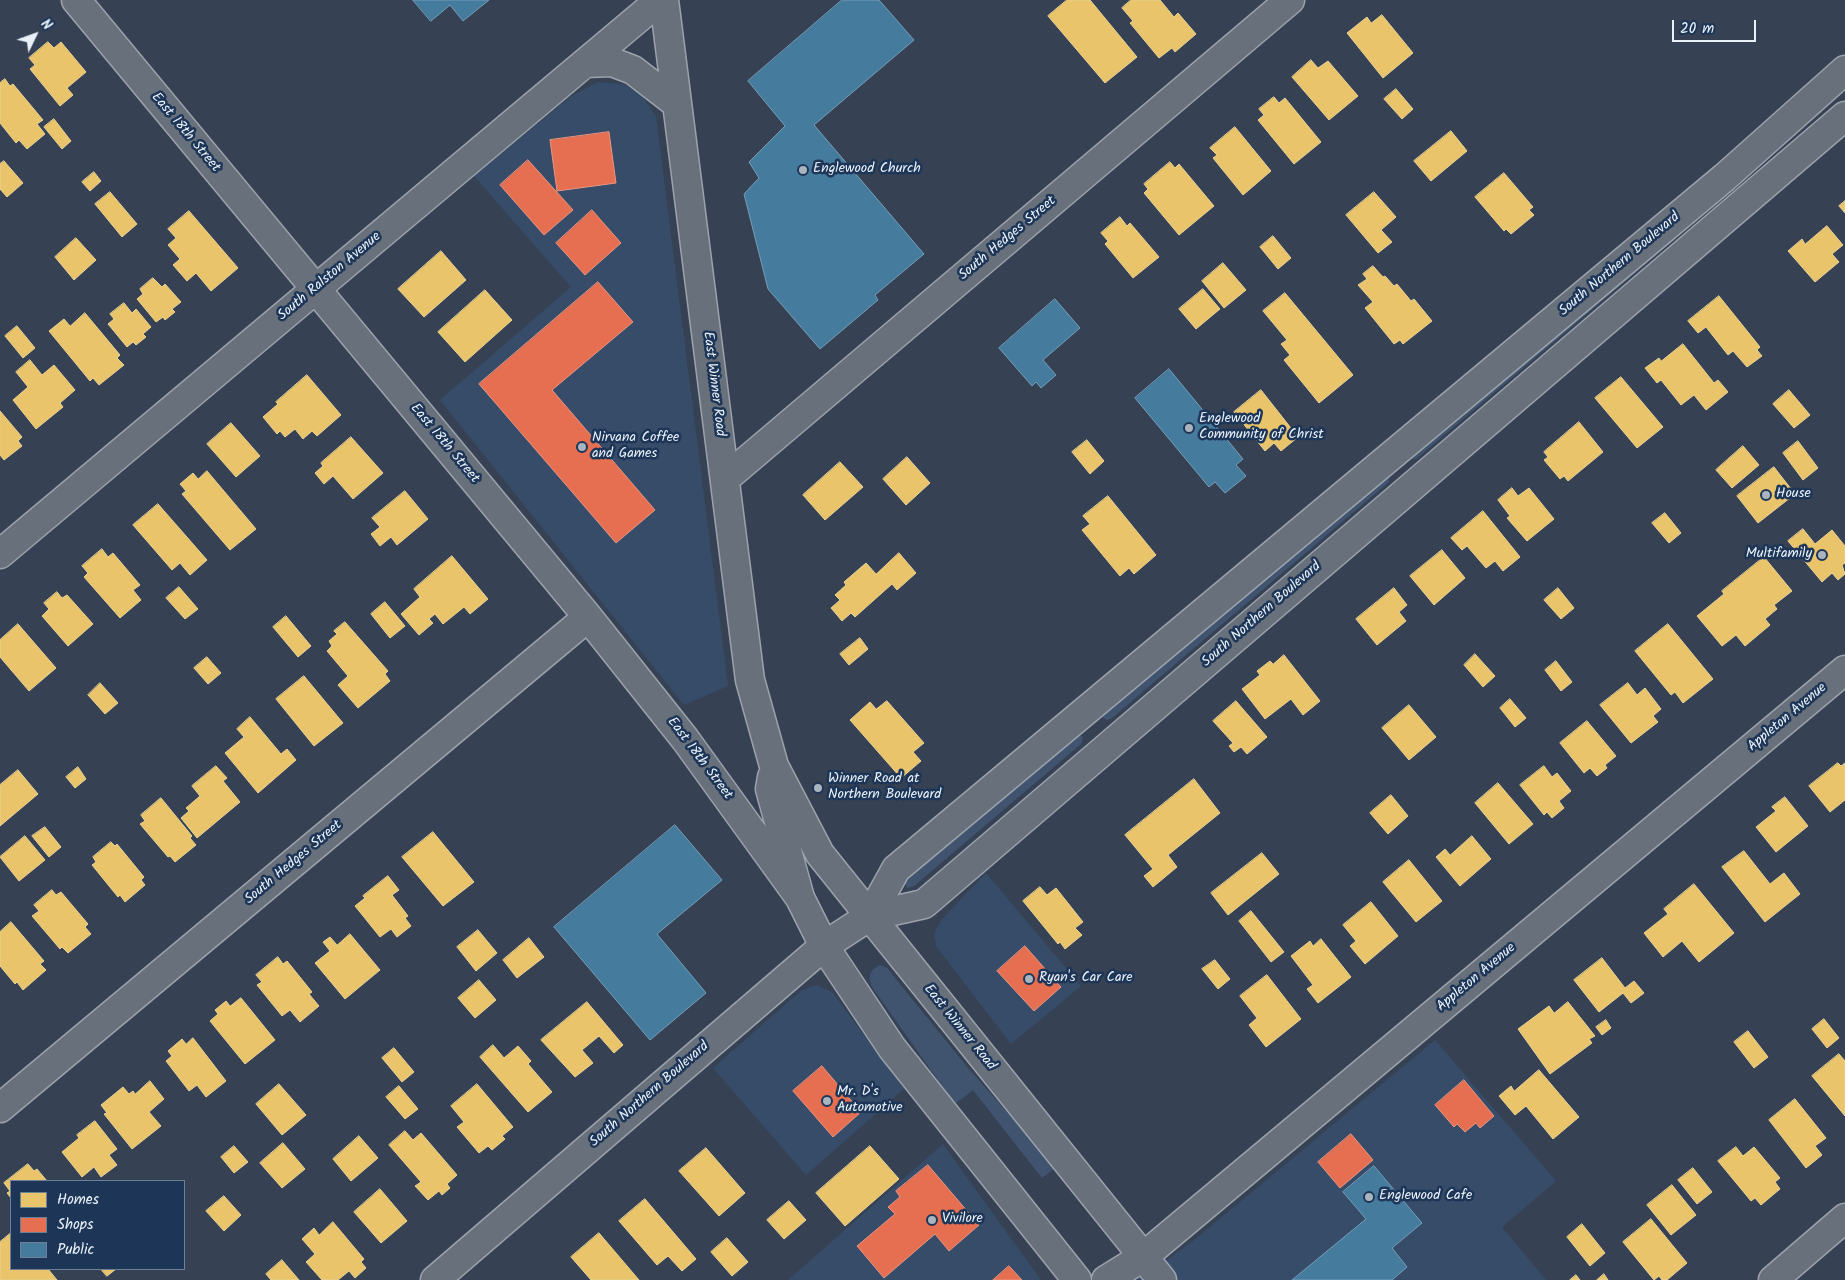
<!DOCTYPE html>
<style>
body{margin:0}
#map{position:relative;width:1845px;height:1280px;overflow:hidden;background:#364254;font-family:Kalam,sans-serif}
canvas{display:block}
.legend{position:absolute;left:10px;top:1180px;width:175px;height:90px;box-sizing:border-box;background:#1d3557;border:1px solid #6e8097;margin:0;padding:6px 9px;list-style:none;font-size:15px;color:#e8f1f8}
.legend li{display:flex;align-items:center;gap:10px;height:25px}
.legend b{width:25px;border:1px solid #6e8097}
.north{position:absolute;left:10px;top:10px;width:50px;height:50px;-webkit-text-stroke:4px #1d3557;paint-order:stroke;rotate:48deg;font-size:14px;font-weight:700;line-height:20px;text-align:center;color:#e8f1f8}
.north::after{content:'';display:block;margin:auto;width:18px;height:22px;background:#e8f1f8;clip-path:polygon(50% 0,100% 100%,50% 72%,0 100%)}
.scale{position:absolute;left:1672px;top:20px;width:84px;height:22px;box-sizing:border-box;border:2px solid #e8f1f8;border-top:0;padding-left:6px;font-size:15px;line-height:18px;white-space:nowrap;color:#e8f1f8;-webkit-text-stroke:4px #1d3557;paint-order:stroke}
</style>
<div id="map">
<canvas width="1845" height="1280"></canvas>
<ul class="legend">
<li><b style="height:14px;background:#e9c46a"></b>Homes</li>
<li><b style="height:14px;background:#e76f51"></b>Shops</li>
<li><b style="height:14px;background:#457b9d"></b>Public</li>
</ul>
<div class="north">N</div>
<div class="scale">20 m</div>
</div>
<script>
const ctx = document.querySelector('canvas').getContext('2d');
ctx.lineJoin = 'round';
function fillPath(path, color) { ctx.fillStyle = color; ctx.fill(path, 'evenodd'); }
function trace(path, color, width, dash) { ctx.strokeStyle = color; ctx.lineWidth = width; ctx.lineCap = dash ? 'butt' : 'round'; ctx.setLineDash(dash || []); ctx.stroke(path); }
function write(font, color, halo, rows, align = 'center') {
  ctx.font = font + ' Kalam,sans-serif'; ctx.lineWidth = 5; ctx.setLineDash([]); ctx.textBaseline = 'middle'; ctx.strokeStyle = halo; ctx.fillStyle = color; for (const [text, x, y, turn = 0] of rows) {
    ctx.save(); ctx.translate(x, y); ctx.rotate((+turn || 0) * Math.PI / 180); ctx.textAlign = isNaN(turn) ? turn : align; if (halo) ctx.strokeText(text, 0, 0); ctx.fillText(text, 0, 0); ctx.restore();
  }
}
fillPath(new Path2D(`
 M598 82 623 84 641 95 656 116 728 686 684 705 440 400 571 287 474 176 570 97Z
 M986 873 1081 986 1011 1044 936 946 934 933 942 919Z
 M816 985 832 992 904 1089 806 1175 713 1068 802 990Z
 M1435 1040 1556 1181 1502 1227 1546 1280H1139L1193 1241Z
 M943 1144 1041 1280H788Z`), '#364c68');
fillPath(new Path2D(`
 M1674 233V240L1416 459H1410L1408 456Z
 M1388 474 1389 482 1112 718 1107 720 1102 717V714Z
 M1077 733 1083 737 1081 744 914 886 907 888 904 882 907 877Z
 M880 965 887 968 968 1068 1056 1167 1042 1178 973 1090 955 1104 872 987C868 976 869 971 880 965Z`), '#405470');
const homes = new Path2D(`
 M1067 0H1090L1137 57 1105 83 1048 16Z
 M1131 0H1160L1174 17 1178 13 1196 34 1175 52 1172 48 1159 58 1130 23 1133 21 1122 8Z
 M1382 15 1413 53 1383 78 1347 33 1367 17 1371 23Z
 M48 42 54 48 61 42 86 72 67 88 73 95 60 106 30 69 35 65 29 58Z
 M1311 60 1318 68 1328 61 1358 96 1329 120 1292 77Z
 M5 79 10 86 13 84 43 120 37 124 45 134 27 149 19 140 16 143 0 123V83Z
 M1396 89 1413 109 1402 119 1384 99Z
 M1274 97 1279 103 1285 98 1321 142 1294 164 1258 120 1264 115 1259 109Z
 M54 119 71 141 62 149 44 127Z
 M1235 127 1271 171 1243 195 1213 158 1217 155 1210 148Z
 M1451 131 1467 151 1431 181 1414 161Z
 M4 161 23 183 7 197 0 189V164Z
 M1170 162 1175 168 1179 164 1214 206 1179 235 1144 193 1148 189 1144 184Z
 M94 172 101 181 90 191 82 182Z
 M1504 173 1533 207 1529 210 1534 215 1511 234 1506 229 1504 231 1475 197Z
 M110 192 137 224 122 237 95 204Z
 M1374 192 1396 217 1381 230 1392 242 1378 253 1346 215Z
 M1845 201V213L1839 206Z
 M189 211 238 268 211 291 196 273 187 281 173 265 180 259 168 245 176 238 168 229Z
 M1120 217 1127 226 1130 223 1159 257 1133 278 1105 244 1108 241 1101 233Z
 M1827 226 1843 245 1832 254 1839 262 1815 282 1788 251 1802 239 1805 244Z
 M1273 236 1291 258 1278 269 1260 247Z
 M76 238 96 260 74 280 55 257Z
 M441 251 466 280 424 317 398 289Z
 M1223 263 1246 290 1224 308 1202 281Z
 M1373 266 1383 277 1385 276 1394 286 1397 284 1411 301 1414 299 1432 321 1403 344 1400 340 1394 344 1365 308 1373 302 1358 285 1367 279 1363 274Z
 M153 278 162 287 165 284 181 302 172 309 175 312 165 320 163 317 156 322 137 299 143 294 140 289Z
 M1203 289 1220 309 1196 329 1179 309Z
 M485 290 512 320 465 362 438 332Z
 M1285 293 1353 375 1319 403 1284 360 1290 355 1281 344 1287 340 1263 311Z
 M1719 296 1760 347 1757 350 1762 356 1747 367 1733 351 1728 355 1706 327 1698 333 1688 321Z
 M124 303 132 313 136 309 151 327 143 334 146 337 136 345 133 342 127 347 108 324 114 319 110 314Z
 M85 313 120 355 117 358 124 365 99 385 93 378 90 381 49 331 64 319 70 326Z
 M17 326 35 348 23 358 5 336Z
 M1683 344 1714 383 1718 380 1728 392 1706 410 1694 395 1681 405 1661 380 1657 383 1645 368 1659 358 1661 361Z
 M30 360 42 375 54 365 75 390 60 403 63 407 36 429 13 400 28 387 16 372Z
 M307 375 341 415 317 436 312 431 303 439 295 429 285 437 280 431 277 434 263 417 278 404 276 402Z
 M1621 377 1663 427 1637 448 1595 398Z
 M1261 390 1298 437 1281 451 1274 443 1265 451 1234 412Z
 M1789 390 1810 415 1794 428 1773 404Z
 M0 411 22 437 18 441 22 446 4 460 0 455Z
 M1579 422 1603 452 1568 481 1564 476 1560 479 1544 460 1548 457 1544 452Z
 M231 423 260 456 236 477 207 444Z
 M351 437 383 473 353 499 333 476 324 484 315 473 323 466 321 463Z
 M1087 440 1104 461 1090 474 1072 452Z
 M1798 441 1818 468 1803 480 1783 453Z
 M1743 446 1759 465 1732 488 1716 470Z
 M907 457 930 483 906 505 883 479Z
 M840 462 863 487 825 520 803 495Z
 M1774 467 1795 494 1758 523 1737 496Z
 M207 471 256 529 230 550 182 494 186 491 180 484 193 473 198 479Z
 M1512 488 1518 496 1529 488 1554 519 1527 541 1507 518 1510 516 1498 500Z
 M405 491 428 519 397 545 391 537 380 546 371 534 380 527 372 518Z
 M1108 496 1156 555 1134 574 1129 568 1120 576 1082 530 1090 524 1083 516Z
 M158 504 207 560 190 575 180 563 172 570 133 525Z
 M1483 511 1520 557 1503 571 1495 561 1486 568 1467 546 1462 550 1451 538Z
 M1665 513 1681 533 1669 543 1652 523Z
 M1803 529 1815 544 1832 530 1845 546V563L1842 565 1845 574 1838 580 1832 573 1822 582 1788 541Z
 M102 549 108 557 113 553 140 585 133 590 141 600 120 618 84 577 88 573 82 566Z
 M1442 550 1465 578 1434 605 1410 576Z
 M899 553 916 573 897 590 892 584 855 617 851 613 842 621 831 608 840 600 835 595 846 585 844 582 866 563 876 574Z
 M452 556 488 599 470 614 464 607 443 624 435 614 429 619 433 623 419 635 401 614 420 597 414 589Z
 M1764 557 1792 591 1774 605 1777 609 1765 619 1770 625 1745 646 1736 635 1722 646 1697 616 1724 594 1722 591Z
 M179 587 198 609 185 619 166 598Z
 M1394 588 1407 605 1399 612 1406 621 1377 645 1356 619Z
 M1558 588 1574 608 1561 619 1544 600Z
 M57 592 62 598 67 595 93 624 68 646 42 616 49 609 44 603Z
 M385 602 405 626 390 638 371 614Z
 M286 616 311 646 298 657 273 627Z
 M345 622 388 671 385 674 390 681 358 708 338 685 348 676 327 651 332 646 329 641 337 634 334 631Z
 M18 624 56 668 29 691 0 657V640Z
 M1668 624 1713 679 1683 703 1675 692 1671 695 1635 651Z
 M860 638 868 649 849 665 840 654Z
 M1475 654 1495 676 1483 687 1464 665Z
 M1284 655 1320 701 1303 715 1291 699 1265 719 1242 689 1260 675 1257 671 1270 661 1273 664Z
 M207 657 221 673 208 684 194 668Z
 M1556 661 1572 682 1561 691 1545 670Z
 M304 676 343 723 314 746 276 699Z
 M100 683 118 703 105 714 88 695Z
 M1628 683 1637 695 1645 688 1661 709 1653 716 1658 722 1631 743 1600 705Z
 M1510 699 1526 718 1515 727 1500 708Z
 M887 701 924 743 913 752 921 761 901 778 850 720 870 702 876 709Z
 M1236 701 1267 737 1247 754 1241 747 1234 752 1229 746 1233 743 1213 721Z
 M1409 705 1436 737 1409 760 1382 728Z
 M250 717 281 754 287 749 296 760 258 793 225 753 244 737 237 729Z
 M1587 721 1616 756 1605 765 1607 768 1597 776 1590 768 1584 773 1560 743Z
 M1838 763 1841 766 1845 763V800L1830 812 1809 786Z
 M216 766 227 778 223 781 240 802 197 838 181 818 189 811 186 808 200 796 192 786Z
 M1544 766 1552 777 1557 773 1571 791 1559 801 1564 808 1552 818 1547 812 1544 815 1520 785Z
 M78 767 86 779 75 788 66 777Z
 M18 770 38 794 0 826V785Z
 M1194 779 1220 813 1168 855 1177 867 1153 887 1144 876 1153 869 1125 835Z
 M1498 783 1533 824 1509 844 1475 803Z
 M1391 795 1408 816 1388 834 1370 813Z
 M1785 797 1808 826 1776 852 1756 827 1776 811 1772 807Z
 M161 798 192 836 190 838 196 845 175 862 170 856 168 857 140 824 145 821 141 815Z
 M45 827 61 847 49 857 32 836Z
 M433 832 474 882 443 906 402 857Z
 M25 836 45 860 19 881 0 857Z
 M1472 836 1491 859 1460 886 1436 857 1445 849 1450 855Z
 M111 842 115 846 117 844 144 877 141 880 145 885 125 902 120 895 118 897 92 865 96 862 93 857Z
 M1744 851 1770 884 1784 873 1800 894 1765 922 1722 867Z
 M1262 853 1279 874 1228 915 1211 893Z
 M1409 860 1442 901 1416 922 1383 882Z
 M388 876 399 890 392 895 408 916 405 918 411 926 397 937 391 929 380 937 355 906 365 898 363 896Z
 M1694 884 1734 933 1699 962 1682 941 1663 957 1644 933 1668 914 1664 909Z
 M1040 887 1047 895 1056 888 1083 922 1075 928 1082 935 1065 949 1060 942 1058 944 1023 901Z
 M52 890 56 895 61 892 88 924 85 927 91 934 68 953 62 947 60 949 32 916 39 911 34 905Z
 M1371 902 1398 936 1365 964 1350 946 1356 941 1343 925Z
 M1251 911 1284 952 1271 962 1239 921Z
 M11 922 44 961 40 964 46 970 23 990 17 982 15 984 0 966V932Z
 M478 930 497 953 476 971 457 947Z
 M350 934 380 970 345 999 315 963 330 951 323 942 330 937 337 945Z
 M529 938 544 957 517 978 503 960Z
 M1321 939 1351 977 1318 1003 1307 989 1313 985 1291 956 1310 941 1313 946Z
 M278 957 283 964 287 961 312 992 309 994 319 1006 300 1022 290 1010 282 1016 257 985 262 982 256 975Z
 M1602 958 1625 988 1634 981 1644 993 1631 1003 1623 993 1599 1012 1574 980Z
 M1215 960 1230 979 1218 989 1202 969Z
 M1267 975 1301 1019 1266 1047 1249 1025 1257 1018 1240 996Z
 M479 980 496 1000 475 1018 458 998Z
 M241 998 275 1040 245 1064 210 1021 218 1014 215 1010 226 1001 230 1006Z
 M587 1002 623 1045 614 1053 599 1036 582 1050 593 1063 575 1077 541 1040Z
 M1568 1002 1595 1036 1589 1039 1592 1043 1550 1074 1518 1029 1549 1006 1554 1013Z
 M1824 1019 1839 1038 1827 1048 1812 1029Z
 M1606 1020 1611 1028 1602 1035 1596 1027Z
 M1748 1031 1768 1057 1754 1068 1734 1042Z
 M193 1038 226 1081 206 1097 197 1085 189 1091 166 1061 172 1056 168 1051 182 1039 186 1044Z
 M493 1045 504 1058 518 1046 531 1061 528 1064 552 1092 528 1112 480 1057Z
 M394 1048 414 1072 402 1082 382 1058Z
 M1839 1054 1845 1061V1116L1812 1076Z
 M1539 1070 1579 1117 1553 1139 1526 1106 1515 1115 1499 1096 1511 1086 1514 1091Z
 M150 1081 164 1099 149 1112 161 1126 132 1149 104 1114 107 1113 101 1105 123 1087 129 1094 133 1091 135 1094Z
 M279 1084 306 1115 282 1135 256 1104Z
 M477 1084 513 1127 502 1136 505 1139 492 1150 488 1146 479 1153 457 1127 464 1122 451 1106Z
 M399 1086 418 1109 405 1119 386 1097Z
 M1795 1099 1826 1138 1815 1146 1822 1155 1806 1168 1769 1120Z
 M95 1121 117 1149 109 1155 117 1165 101 1177 94 1167 82 1177 62 1152 79 1138 77 1135Z
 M405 1131 413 1140 421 1133 457 1175 447 1184 450 1188 442 1195 439 1191 428 1200 415 1186 421 1182 389 1145Z
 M359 1136 378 1158 351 1181 333 1159Z
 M283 1143 305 1169 282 1188 260 1163Z
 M234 1146 248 1162 234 1173 221 1157Z
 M870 1146 899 1179 845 1226 816 1193Z
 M1736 1147 1743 1156 1754 1147 1780 1178 1775 1182 1780 1189 1761 1205 1755 1198 1751 1201 1718 1161Z
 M706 1148 745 1193 719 1216 679 1171Z
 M28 1164 34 1171 37 1169 47 1181H11V1198L7 1193 10 1191 4 1183Z
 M1693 1168 1712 1192 1697 1204 1678 1180Z
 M1672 1185 1696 1215 1671 1235 1647 1205Z
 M380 1189 407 1221 381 1243 354 1212Z
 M224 1196 241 1215 224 1231 206 1211Z
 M645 1199 696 1259 682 1271 668 1256 657 1265 619 1221Z
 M789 1201 806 1220 784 1239 767 1220Z
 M1651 1219 1687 1263 1667 1280H1662L1659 1276 1654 1280 1623 1242Z
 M333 1222 364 1259 361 1262 366 1268 355 1278 349 1271 338 1280H322L306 1262 315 1254 302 1239 314 1228 319 1235Z
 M1582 1224 1605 1253 1590 1266 1567 1237Z
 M11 1233V1269H48L57 1280H0V1242Z
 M599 1233 639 1280H591L571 1257Z
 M727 1238 748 1262 732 1276 711 1252Z
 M282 1260 299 1280H271L266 1274Z
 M101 1269H116L107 1276Z
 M1604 1274 1608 1280H1597Z
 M1576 1275 1580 1280H1570Z`);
fillPath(homes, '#e9c46a');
trace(homes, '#e9d295', 1);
const shops = new Path2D(`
 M609 132 616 183 557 191 550 140Z
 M528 160 573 210 544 235 500 185Z
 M592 210 621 243 585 275 556 243Z
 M598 282 633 322 552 390 655 510 616 543 479 384Z
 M1025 946 1061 987 1034 1011 997 971Z
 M822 1066 861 1112 833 1137 793 1091Z
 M1464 1080 1494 1116 1480 1128 1476 1123 1465 1132 1457 1124 1454 1127 1435 1105Z
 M1351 1134 1373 1160 1340 1188 1318 1162Z
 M928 1165 979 1225 949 1251 935 1234 884 1278 857 1246 895 1214 888 1207 900 1197 896 1191Z
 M1009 1266 1022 1280H993Z`);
fillPath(shops, '#e76f51');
trace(shops, '#e79683', 1);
const public = new Path2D(`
 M413 0H489L463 21 450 5 431 21Z
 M842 0H879L914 40 814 125 924 254 875 295 878 300 820 349 768 289 744 194 759 178 749 162 785 126 748 81Z
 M1055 299 1080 328 1043 360 1056 375 1041 388 1036 382 1032 386 999 348Z
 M1169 369 1243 459 1236 465 1246 476 1225 493 1215 482 1209 487 1135 398Z
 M675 825 722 880 657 934 706 993 650 1040 554 927Z
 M1374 1166 1422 1223 1392 1248 1407 1267 1392 1280H1292L1366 1219 1343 1192Z`);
fillPath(public, '#457b9d');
trace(public, '#769eb8', 1);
const minor = new Path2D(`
 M76 0 588 617 685 739 800 898
 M664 0 750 680 774 766 820 854 1162 1280
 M585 63 612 62 633 70 677 104
 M726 478 1290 0
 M0 554 660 0
 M772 777 770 789 800 898 824 946 892 1048 1077 1280
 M870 916 896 869 1725 177 1845 70
 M0 1108 588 617
 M435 1280 824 946 870 916 924 904 1845 116
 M1106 1280 1143 1257 1845 670
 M1773 1280 1845 1218`);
trace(minor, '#9ba2ab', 31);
trace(minor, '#68717b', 28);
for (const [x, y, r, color] of [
 [803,170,5,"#aab4bf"],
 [1189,428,5,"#aab4bf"],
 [582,447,5,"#aab4bf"],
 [1766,495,5,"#aab4bf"],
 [1822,555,5,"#aab4bf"],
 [818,788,5,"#aab4bf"],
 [1029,979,5,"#aab4bf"],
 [827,1101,5,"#aab4bf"],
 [1369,1197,5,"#aab4bf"],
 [932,1220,5,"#aab4bf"]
]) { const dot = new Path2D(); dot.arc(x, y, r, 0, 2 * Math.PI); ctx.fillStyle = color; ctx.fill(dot); trace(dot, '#1d3557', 2); }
write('14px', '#e8f1f8', '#1d3557', [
 ["East 18th Street",185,133,50],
 ["South Hedges Street",1008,239,-40],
 ["South Northern Boulevard",1620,265,-40],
 ["South Ralston Avenue",330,277,-40],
 ["East Winner Road",713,384,83],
 ["East 18th Street",444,444,50],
 ["South Northern Boulevard",1262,615,-41],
 ["Appleton Avenue",1788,718,-40],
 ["East 18th Street",699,759,53],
 ["South Hedges Street",294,863,-40],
 ["Appleton Avenue",1477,978,-40],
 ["East Winner Road",959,1028,51],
 ["South Northern Boulevard",650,1095,-41]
]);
write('14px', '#e8f1f8', '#1d3557', [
 ["Englewood Church",813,170],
 ["Englewood",1199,420],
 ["Community of Christ",1199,436],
 ["Nirvana Coffee",592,439],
 ["and Games",592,455],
 ["House",1776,495],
 ["Multifamily",1812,555,"right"],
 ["Winner Road at",828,780],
 ["Northern Boulevard",828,796],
 ["Ryan's Car Care",1039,979],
 ["Mr. D's",837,1093],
 ["Automotive",837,1109],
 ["Englewood Cafe",1379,1197],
 ["Vivilore",942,1220]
], 'left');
</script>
